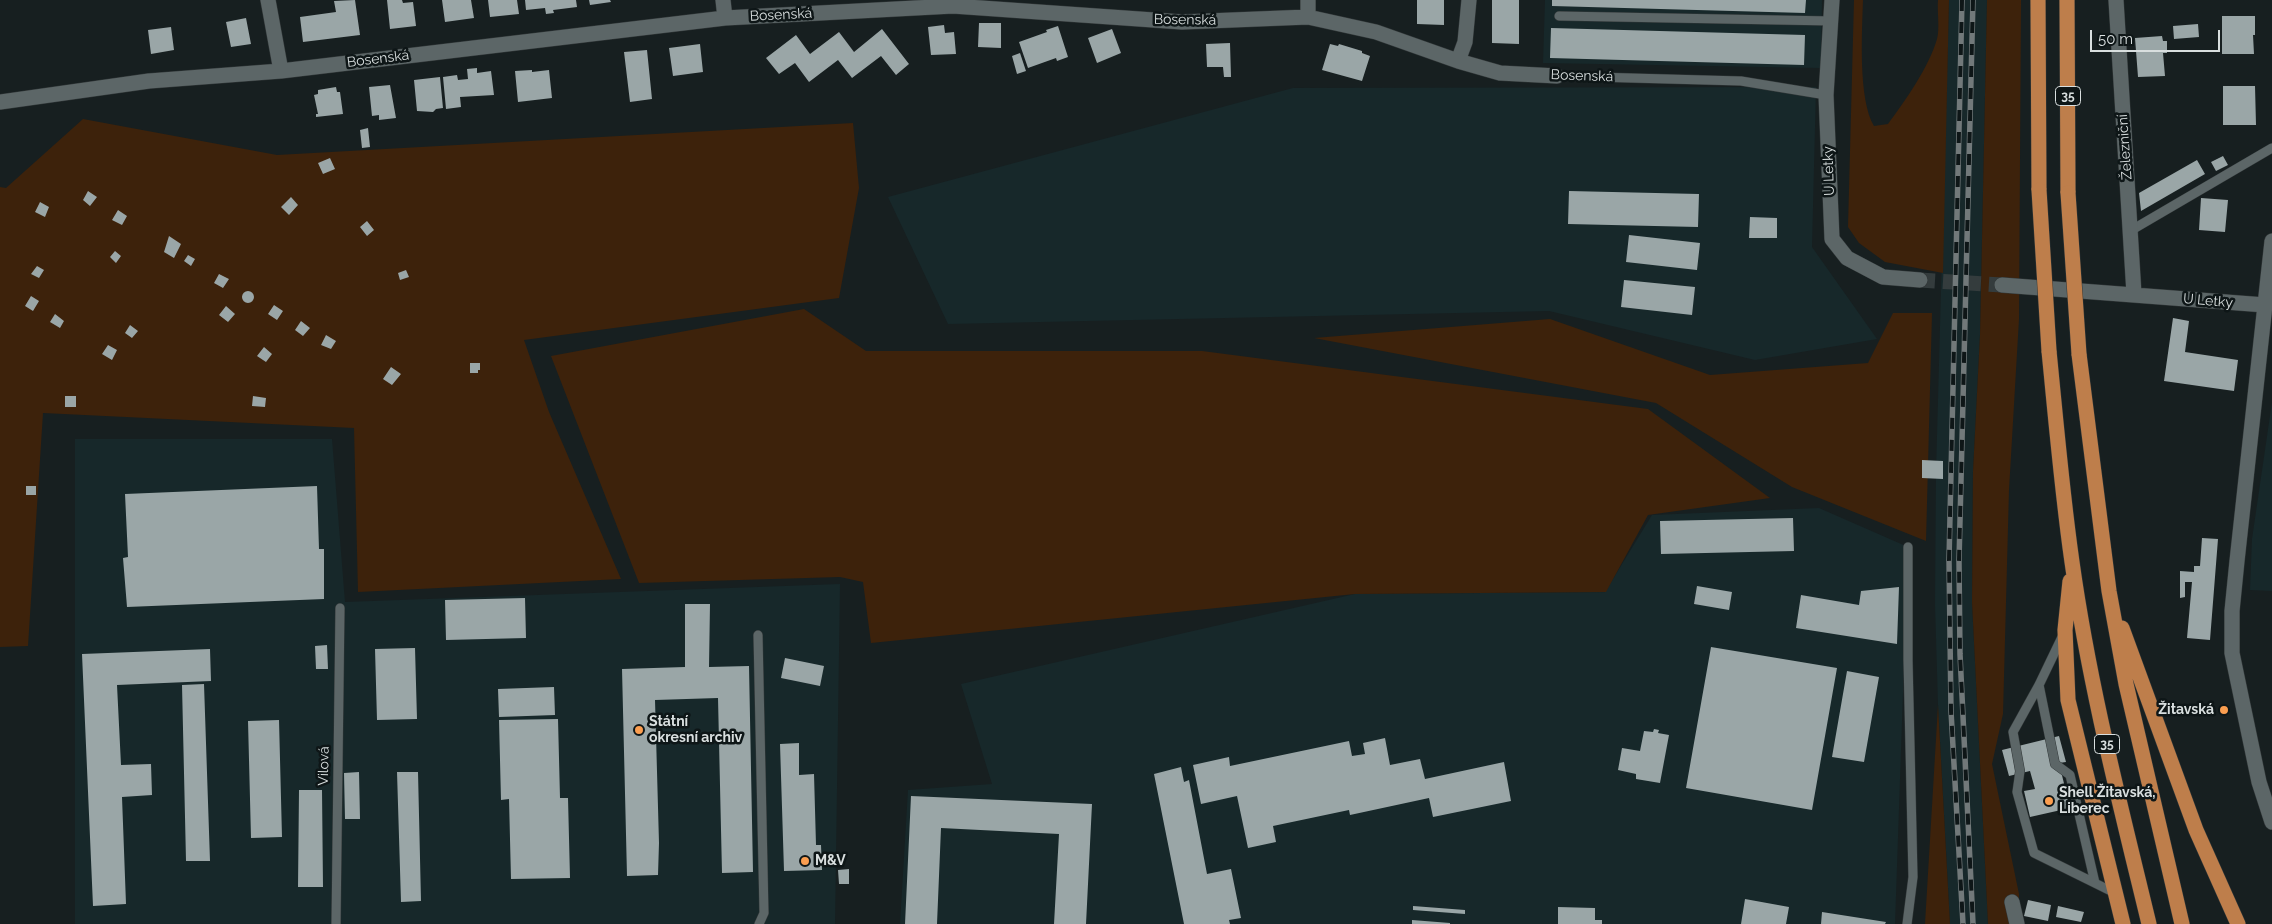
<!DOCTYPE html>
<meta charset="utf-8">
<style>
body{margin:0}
#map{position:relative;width:2272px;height:924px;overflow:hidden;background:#171f20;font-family:Raleway,sans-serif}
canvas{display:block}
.scale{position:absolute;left:2090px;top:30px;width:130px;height:22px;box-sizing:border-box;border:2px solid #d9dfdf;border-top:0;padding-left:6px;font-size:15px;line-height:18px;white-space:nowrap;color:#d9dfdf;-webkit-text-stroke:4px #0e1617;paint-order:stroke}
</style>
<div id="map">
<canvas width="2272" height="924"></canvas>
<div class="scale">50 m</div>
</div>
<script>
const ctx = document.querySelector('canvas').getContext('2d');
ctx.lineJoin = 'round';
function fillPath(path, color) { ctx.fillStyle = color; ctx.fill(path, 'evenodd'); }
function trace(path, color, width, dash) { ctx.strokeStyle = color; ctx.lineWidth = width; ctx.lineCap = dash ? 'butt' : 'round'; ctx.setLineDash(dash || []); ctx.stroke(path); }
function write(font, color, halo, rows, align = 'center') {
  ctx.font = font + ' Raleway,sans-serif'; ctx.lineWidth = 5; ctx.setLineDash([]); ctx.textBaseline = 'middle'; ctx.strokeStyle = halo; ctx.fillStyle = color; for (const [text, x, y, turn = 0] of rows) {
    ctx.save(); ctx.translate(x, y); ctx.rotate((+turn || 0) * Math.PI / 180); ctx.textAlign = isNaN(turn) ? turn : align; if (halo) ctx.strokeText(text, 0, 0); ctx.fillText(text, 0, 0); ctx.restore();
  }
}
fillPath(new Path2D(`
 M1545 0H1822L1821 68 1543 63Z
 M1949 0H1987L1980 335 1973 471 1972 602 1988 924H1950L1938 705 1935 604 1936 472Z
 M1816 87 1812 247 1877 339 1755 360 1549 311 948 324 888 197 1293 88Z
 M2272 402V591L2250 590 2252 539Z
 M75 439H332L345 602 840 584 835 924H75Z
 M1819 508 1908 547 1895 924H900L908 790 992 784 961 684 1355 594 1605 592 1652 515Z`), '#17282a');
fillPath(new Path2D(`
 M1854 0H1863C1862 32 1858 99 1874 126L1888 124C1905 101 1929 67 1937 39 1940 28 1937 12 1938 0H1949L1943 273 1885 262 1859 243 1848 227Z
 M1987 0H2021L2019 319 2009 490 2003 714 1992 764 2019 894V924H1988L1972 602 1973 471 1980 335Z
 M83 119 277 155 853 123 859 188 839 298 524 340 549 412 621 579 358 592 354 428 43 413 28 646 0 647V187L6 188Z
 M804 309 866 351H1202L1648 409 1770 498 1648 515 1606 592 1355 594 871 643 863 582 840 577 639 583 551 356Z
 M1893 313H1932L1926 541 1792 487 1656 403 1314 338 1550 319 1710 375 1868 363Z
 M1938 705 1950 924H1925L1926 907Z`), '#3d220b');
fillPath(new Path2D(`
 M355 0 360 35 303 42 300 17 336 12 334 1Z
 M387 0H402L403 3 413 2 416 26 390 29Z
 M442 0H471L474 18 445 22Z
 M488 0H517L519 14 490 17Z
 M525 0H576L577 7 553 10 554 13 546 14 545 8 526 10Z
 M589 0H610L611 2 590 5Z
 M1417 0H1444V25L1417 24Z
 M1492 0H1519V44L1492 43Z
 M1552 0H1806L1805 13 1552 6Z
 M2222 16H2255V35H2253L2254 54H2222Z
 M246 18 251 44 231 47 226 22Z
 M979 23H1001V48L978 47Z
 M2198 24 2199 37 2174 39 2173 26Z
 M944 25 945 33 954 32 956 54 931 55 928 27Z
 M1058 26 1068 57 1057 61 1056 58 1028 68 1019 42 1047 32 1046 30Z
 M171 27 174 50 151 54 148 30Z
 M1551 28 1805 35 1804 65 1550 58Z
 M882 29 909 64 896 75 881 56 852 78 838 60 809 82 795 63 779 74 766 58 796 35 810 54 839 32 854 52Z
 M1112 29 1121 53 1097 63 1088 38Z
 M2162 36 2163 41H2167V53H2163L2165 76 2138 77 2135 38Z
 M1230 43 1231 77H1224L1223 67H1207L1206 44Z
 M700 44 703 72 673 76 669 48Z
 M1330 44 1338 46 1339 44 1362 51V53L1370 56 1362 81 1322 70Z
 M647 50 652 99 630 102 624 52Z
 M1020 53 1026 71 1017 74 1012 56Z
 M477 68V73L491 71 494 95 460 97 461 107 446 109 443 77 457 75 458 80 468 79 467 69Z
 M532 70V72L549 70 552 98 518 102 515 71Z
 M440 77 443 108 436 109 433 112 417 111 414 80Z
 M390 85 396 118 379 120V115L372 116 369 87Z
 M2223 86H2255L2256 125H2223Z
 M336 87 337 92H340L343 114 316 117V114H318L314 95 318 94V90Z
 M368 128 370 147 362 148 360 130Z
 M2223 156 2228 165 2216 171 2211 162Z
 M330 158 335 169 323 174 318 163Z
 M2197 160 2205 174 2141 211 2139 193Z
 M88 191 97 197 90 206 83 200Z
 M1569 191 1699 194 1698 227 1568 224Z
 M291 197 298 205 289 215 281 207Z
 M2201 198 2228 200 2225 232 2199 230Z
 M40 202 49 207 45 217 35 212Z
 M118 210 127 216 122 225 112 220Z
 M1750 217 1777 218V238H1749Z
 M367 221 374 230 367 236 360 227Z
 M1629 235 1700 243 1697 270 1626 262Z
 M169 236 181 244 174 258 164 252Z
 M115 251 121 256 116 263 110 257Z
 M188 255 195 259 191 266 184 261Z
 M37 266 44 270 39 278 31 274Z
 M406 270 409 277 400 280 398 273Z
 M219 274 229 279 223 288 214 283Z
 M1624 280 1695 287 1692 315 1621 307Z
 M242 297a6 6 0 1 1 12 0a6 6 0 1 1-12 0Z
 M31 296 39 301 33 311 25 306Z
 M274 305 283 311 277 320 268 314Z
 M226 306 235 314 228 322 219 315Z
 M55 314 64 321 60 328 50 322Z
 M2173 318 2189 321 2185 352 2238 360 2234 391 2164 381Z
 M301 321 310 328 303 336 295 330Z
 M130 325 138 331 132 338 125 333Z
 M326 335 336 341 331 349 321 345Z
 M108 345 117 350 112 360 102 354Z
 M264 347 272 354 266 362 257 356Z
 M470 363H480V370H478V373H470Z
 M391 367 401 374 392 385 383 379Z
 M65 396H76V407H65Z
 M253 396 266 398 265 407 252 406Z
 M1922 460 1943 461V479L1922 478Z
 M26 486H36V495H26Z
 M317 486 319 549H324V599L127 607 123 558 128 557 125 494Z
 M1793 518 1794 551 1661 554 1660 521Z
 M2202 538 2218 539 2210 640 2187 638 2192 582H2185V597L2180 598V571L2194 572V566H2200Z
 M1697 586 1732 592 1729 610 1694 604Z
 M1899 587 1897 644 1796 628 1801 595 1859 605 1861 591Z
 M525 598 526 638 446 640 445 600Z
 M685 604H710L709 667 749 666 753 872 722 873 718 698 655 700 659 843 658 875 627 876 622 669 685 667Z
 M327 645 328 669H316L315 646Z
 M1711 647 1837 668 1812 810 1686 788Z
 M415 648 417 719 377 720 375 649Z
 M210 649 211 681 117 685 121 765 151 764 152 795 122 797 126 904 93 906 82 654Z
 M785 658 824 666 820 686 781 678Z
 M1847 671 1879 677 1864 762 1832 757Z
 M204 684 210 861H186L182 685Z
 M554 687 555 715 499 717 498 689Z
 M558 719 560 798H568L570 878 511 879 509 799 501 800 499 720Z
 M279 720 282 837 251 838 248 721Z
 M1654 729 1659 730 1658 733 1669 735 1660 783 1636 779V774L1618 770 1622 748 1640 751 1644 731 1653 732Z
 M2059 736 2066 762 2059 763 2070 808 2030 817 2024 791 2035 789 2030 771 2009 776 2002 750Z
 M1385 738 1390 765 1420 759 1425 779 1504 762 1511 801 1433 817 1429 798 1350 815 1349 810 1273 826 1276 842 1248 848 1237 796 1201 804 1193 765 1229 757 1230 766 1349 741 1352 756 1365 754 1363 743Z
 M799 743V775L814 774 816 845H821L822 870 784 871 780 744Z
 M1181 767 1184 782 1189 780 1207 874 1231 869 1241 918 1229 920 1230 924H1184L1154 774Z
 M359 772 360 819H345L344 773Z
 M397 772H418L421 901 401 902Z
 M299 790H322L323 887H298Z
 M911 796 1092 804 1086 924H1054L1059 834 941 828 937 924H905Z
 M849 869V884H839L838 870Z
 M1745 899 1789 907 1786 924H1741Z
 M2028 900 2051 905 2048 921 2024 916Z
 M1413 906 1465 910V914L1413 910Z
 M2058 906 2084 912 2081 922 2056 917Z
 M1558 907 1595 908V920H1602V924H1558Z
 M1822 912 1886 922 1885 924H1821Z
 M1412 920 1450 923V924H1412Z`), '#9aa6a7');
trace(new Path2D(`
 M1920 280 2002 285`), '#343c3d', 15, [15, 8]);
const lane = new Path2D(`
 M1559 16 1832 21
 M1557 76 1741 81 1826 95
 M2130 231 2272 148
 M758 635 764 913 759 924
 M2063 635 2039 685 2013 732 2020 771 2017 792 2034 853 2117 894
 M2039 685 2055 764 2070 775 2095 883
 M336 924 340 608
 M1907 924 1913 877 1908 660V547`);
const street = new Path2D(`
 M268 0 281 71
 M723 0 725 18
 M1308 0V17
 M1832 0 1826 95 1832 239 1847 258 1883 277 1920 280
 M2116 0 2134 294
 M1458 61 1465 42 1469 0
 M0 102 149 81 281 71 725 18 953 6 1182 22 1308 17 1376 32 1458 61 1500 73 1557 76
 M2272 241 2237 561 2232 611V653L2259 782 2272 822
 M2002 285 2265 305
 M2012 902 2017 924`);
const highway = new Path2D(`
 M2038 0 2039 190
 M2067 0 2068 193
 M2049 351C2056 421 2062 492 2072 562 2089 684 2120 804 2149 924
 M2079 354 2109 591 2126 684 2182 924
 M2070 581 2065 630 2068 700 2123 924
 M2122 628 2196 830 2238 924`);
trace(lane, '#323839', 10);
trace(street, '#323839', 16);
trace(highway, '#323839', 16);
trace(lane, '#5c6667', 9);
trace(street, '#5c6667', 15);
trace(highway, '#be7e4b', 15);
const rail = new Path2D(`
 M1962 0 1949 560 1951 711 1963 924
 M1973 0 1959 561 1960 654 1973 924`);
trace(rail, '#72797a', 5.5);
trace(rail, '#0e1617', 4, [11]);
const highwayBridge = new Path2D(`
 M2039 190 2049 351
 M2068 193 2079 354`);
trace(highwayBridge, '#323839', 16, []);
trace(highwayBridge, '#be7e4b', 15);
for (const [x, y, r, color] of [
 [2224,710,5,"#fb9e50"],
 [639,730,5,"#fb9e50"],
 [2049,801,5,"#fb9e50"],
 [805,861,5,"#fb9e50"]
]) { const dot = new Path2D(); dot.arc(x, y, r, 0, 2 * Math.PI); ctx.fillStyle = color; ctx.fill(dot); trace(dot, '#0e1617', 2); }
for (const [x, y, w] of [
 [2068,96,25],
 [2107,744,25]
]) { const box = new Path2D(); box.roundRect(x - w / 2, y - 9.5, w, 19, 4); ctx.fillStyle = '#0e1617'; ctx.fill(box); trace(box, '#d9dfdf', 1); }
write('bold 12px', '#d9dfdf', null, [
 ["35",2068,96],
 ["35",2107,744]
]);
write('14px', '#d9dfdf', '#0e1617', [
 ["Bosenská",781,15,-3],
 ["Bosenská",1185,20,1],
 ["Bosenská",378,59,-7],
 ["Bosenská",1582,76,2],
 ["Železniční",2125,147,-94],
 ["U Letky",1829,171,-92],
 ["U Letky",2208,301,5],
 ["Vilová",324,766,-89]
]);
write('bold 14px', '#d9dfdf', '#0e1617', [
 ["Žitavská",2214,710,"right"],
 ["Státní",649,722],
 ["okresní archiv",649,738],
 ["Shell Žitavská,",2059,793],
 ["Liberec",2059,809],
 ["M&V",815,861]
], 'left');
</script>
